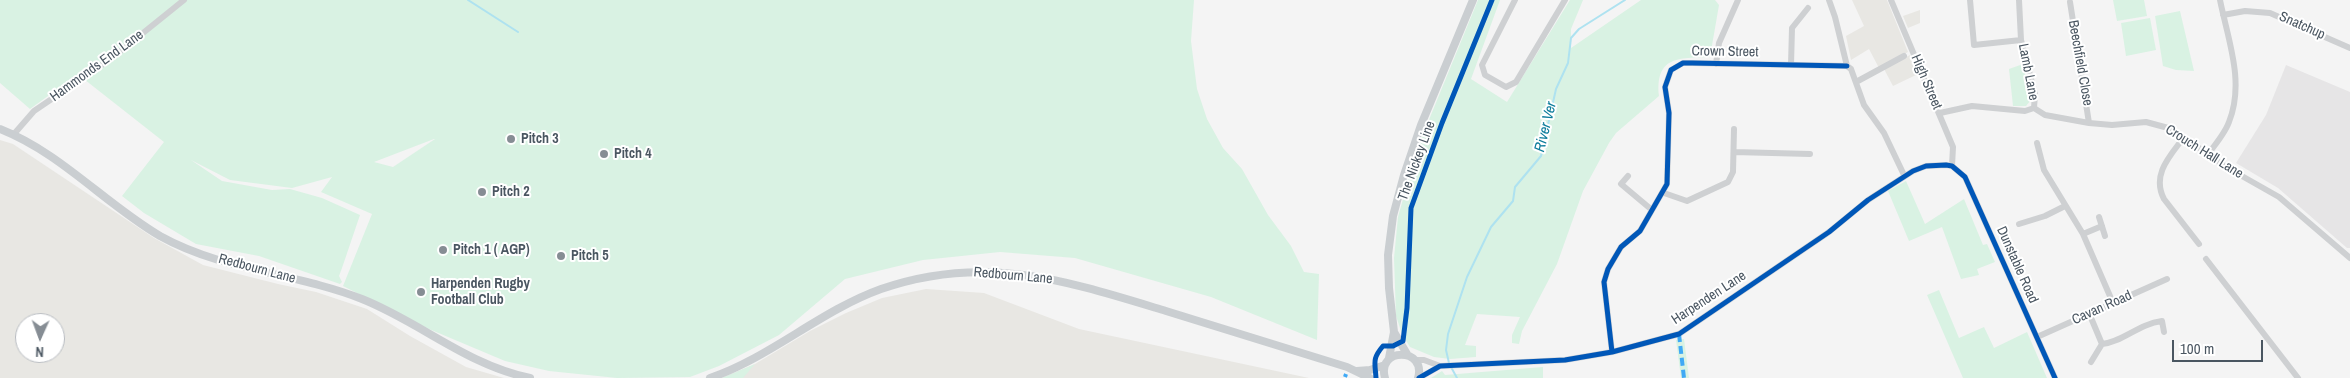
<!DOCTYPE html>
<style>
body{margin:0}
#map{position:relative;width:2350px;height:378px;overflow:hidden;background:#f4f4f4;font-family:"Archivo Narrow",sans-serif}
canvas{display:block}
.north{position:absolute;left:15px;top:313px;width:50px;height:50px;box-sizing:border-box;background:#fff;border:1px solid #b7bbc0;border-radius:50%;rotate:182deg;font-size:14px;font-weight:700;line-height:20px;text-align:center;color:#4a5661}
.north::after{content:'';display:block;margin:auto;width:18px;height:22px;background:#868d94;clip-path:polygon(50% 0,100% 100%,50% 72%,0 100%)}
.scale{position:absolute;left:2172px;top:340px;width:91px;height:22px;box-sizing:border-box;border:2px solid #4a5661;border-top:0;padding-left:6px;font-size:15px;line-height:18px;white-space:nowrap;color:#4a5661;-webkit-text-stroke:4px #fff;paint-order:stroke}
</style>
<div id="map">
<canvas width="2350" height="378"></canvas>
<div class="north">N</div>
<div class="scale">100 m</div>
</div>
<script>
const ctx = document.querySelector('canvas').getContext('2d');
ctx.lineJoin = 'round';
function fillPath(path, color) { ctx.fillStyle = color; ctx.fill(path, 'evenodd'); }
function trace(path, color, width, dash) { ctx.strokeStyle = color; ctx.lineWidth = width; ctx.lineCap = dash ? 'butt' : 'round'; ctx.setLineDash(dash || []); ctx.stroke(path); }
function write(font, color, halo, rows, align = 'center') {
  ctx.font = font + ' "Archivo Narrow",sans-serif'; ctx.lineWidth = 4; ctx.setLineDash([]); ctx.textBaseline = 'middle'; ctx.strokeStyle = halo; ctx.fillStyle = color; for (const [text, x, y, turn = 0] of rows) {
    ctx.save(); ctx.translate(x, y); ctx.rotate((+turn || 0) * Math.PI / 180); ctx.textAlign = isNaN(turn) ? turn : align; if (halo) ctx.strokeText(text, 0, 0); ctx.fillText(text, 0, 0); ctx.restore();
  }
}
fillPath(new Path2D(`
 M1852 0H1887L1908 52 1879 68 1869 49 1851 60 1846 36 1864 26Z
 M1920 10V23L1908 28 1903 16Z
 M1910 55 1918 74 1893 86 1884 69Z
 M0 140 13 144 154 238 203 265 278 284 316 292 367 309 410 336 466 367 504 378H0ZM25 323H55V353H25Z
 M926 289 984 293 1079 329 1309 378H722L755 364 810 331 846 313 882 298Z`), '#e8e7e3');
fillPath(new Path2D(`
 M2286 65 2350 92V248H2347L2278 188 2236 163 2266 115Z`), '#e6e5e6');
fillPath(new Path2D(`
 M0 0H1194L1191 41 1197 89 1207 119 1223 148 1242 169 1268 215 1291 246 1304 272 1319 274 1317 340 1211 297 1075 258 1000 252 923 260 845 279 779 335 719 366 690 377 617 378 549 371 505 361 429 329 343 286 372 214 321 192 332 177 292 188 230 180 191 160 222 181 272 190 290 189 322 198 360 215 342 268 339 276 342 282 340 284 259 256 196 244 144 213 122 196 164 142 80 76 59 88 30 109 0 83ZM435 139 393 167 374 162 434 139Z
 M1478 0H1500L1471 79 1507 102 1570 0H1583L1571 29V48L1641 0H1715L1719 5 1710 57C1679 58 1655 56 1659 96L1616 133 1609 143 1583 191 1557 264 1522 331 1519 344 1512 343V335L1520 317 1477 314 1465 345 1476 346V357L1450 359 1434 357 1410 347 1402 334 1396 316 1394 258 1398 217 1417 149Z
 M2113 0H2144L2147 16 2117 21Z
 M2180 11 2194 71 2176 70 2163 66 2155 16Z
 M2150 18 2156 50 2126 56 2121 23Z
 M2023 64 2031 100 2026 106H2013L2009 69Z
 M1906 181 1925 224 1964 199 1983 245 1987 244 1995 262 1977 269 1979 275 1961 279 1942 227 1909 241 1888 191Z
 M1939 290 1959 338 1984 327 1994 348 2027 332 2047 378H1963L1927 295Z
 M1684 339 1689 378H1681L1676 340Z
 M755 364 743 378H722Z
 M1543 367V378H1431L1442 371 1445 375Z`), '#d9f2e3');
trace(new Path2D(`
 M468 0 518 32
 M1449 363 1446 350 1448 334 1467 277 1491 227 1513 201 1515 187 1541 156 1556 89 1568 63 1571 38 1579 29 1625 0
 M1451 367 1457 378`), '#aee2f0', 2);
trace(new Path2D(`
 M1515 0 1482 65 1485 75 1506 87 1516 82 1565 0
 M1829 0 1835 17 1847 66 1851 69 1864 105 1884 133 1904 175
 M1891 0 1953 147 1952 166
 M1970 0 1974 45 2021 40
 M2070 2 2089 123
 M2223 15 2245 11 2270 13 2350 48
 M1716 64 1719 43 1738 0
 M1791 65 1792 28 1808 8
 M1856 82 1904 56
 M2034 108 2045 115 2089 123 2112 125 2146 122 2172 129 2226 167 2279 197 2350 258
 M1940 113 1972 106 2025 111 2034 108 2035 94 2021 40 2019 0
 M14 134 34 111 112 58 184 0
 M2184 137C2171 155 2151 174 2164 199L2199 244
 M2037 143 2044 170 2083 234 2113 303
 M1734 152 1810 154
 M2208 154C2216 144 2225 133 2229 122 2245 82 2228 40 2220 0
 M1628 176 1621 184 1652 210
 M1664 193 1687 201 1728 182 1733 172 1734 129
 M2099 217 2105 236
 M2019 224 2045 216 2065 206
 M2083 234 2102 226
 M2206 259 2298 378
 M2089 313 2102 344C2123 342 2138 324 2162 321L2164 332
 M2037 337 2167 279
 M1612 352 1604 282 1608 269 1621 247 1640 231 1667 184 1669 113 1665 87 1671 70 1683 63H1692L1847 66
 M1415 360H1424L1440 366
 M2091 362 2102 344
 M1419 378 1440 366 1565 360 1612 352 1679 334 1829 232 1868 200 1913 171 1926 166 1946 165 1952 166 1965 177 2055 378`), '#ced0d2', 6);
trace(new Path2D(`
 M0 129C61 153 104 203 160 236 223 271 296 273 362 299 420 322 467 365 530 378
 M1394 332 1407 354
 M1389 358 1394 332 1389 288 1388 255 1393 216 1404 175 1421 125 1473 0
 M1357 371 1370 370 1385 365
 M710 378C771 357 820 311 881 289 984 253 1067 281 1166 311 1226 329 1286 348 1347 367L1370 378
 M1385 378C1376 347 1427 347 1418 378`), '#caced1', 8);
trace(new Path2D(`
 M1679 334 1684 378
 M1345 377 1346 374`), '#3fa9f5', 4, [8, 4]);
trace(new Path2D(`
 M1612 352 1604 282 1608 269 1621 247 1640 231 1667 184 1669 113 1665 87 1671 70 1683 63H1692L1847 66
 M1376 378C1375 362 1372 359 1383 346H1393L1403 341 1407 308 1411 208 1442 123 1492 0
 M1419 378 1440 366 1565 360 1612 352 1679 334 1829 232 1868 200 1913 171 1926 166 1946 165 1952 166 1965 177 2055 378`), '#0057b8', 5);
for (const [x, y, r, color] of [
 [511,139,5,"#868d94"],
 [604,154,5,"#868d94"],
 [482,192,5,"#868d94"],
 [443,250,5,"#868d94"],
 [561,256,5,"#868d94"],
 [421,292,5,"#868d94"]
]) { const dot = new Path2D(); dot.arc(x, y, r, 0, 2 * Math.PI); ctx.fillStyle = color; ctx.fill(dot); trace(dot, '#fff', 2); }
write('14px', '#4a5661', '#fff', [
 ["Snatchup",2302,26,24],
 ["Crown Street",1725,52,1],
 ["Beechfield Close",2080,63,80],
 ["Hammonds End Lane",97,66,-36],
 ["Lamb Lane",2028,72,79],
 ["High Street",1926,82,67],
 ["Crouch Hall Lane",2204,152,32],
 ["The Nickey Line",1417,161,-70],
 ["Dunstable Road",2017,265,66],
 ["Redbourn Lane",257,269,15],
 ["Redbourn Lane",1013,276,5],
 ["Harpenden Lane",1709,298,-33],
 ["Cavan Road",2102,308,-24]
]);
write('bold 14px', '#4a5661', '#fff', [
 ["Pitch 3",521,139],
 ["Pitch 4",614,154],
 ["Pitch 2",492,192],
 ["Pitch 1 ( AGP)",453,250],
 ["Pitch 5",571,256],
 ["Harpenden Rugby",431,284],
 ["Football Club",431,300]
], 'left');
write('italic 15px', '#0c7c9b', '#fff', [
 ["River Ver",1546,127,-76]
]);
</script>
